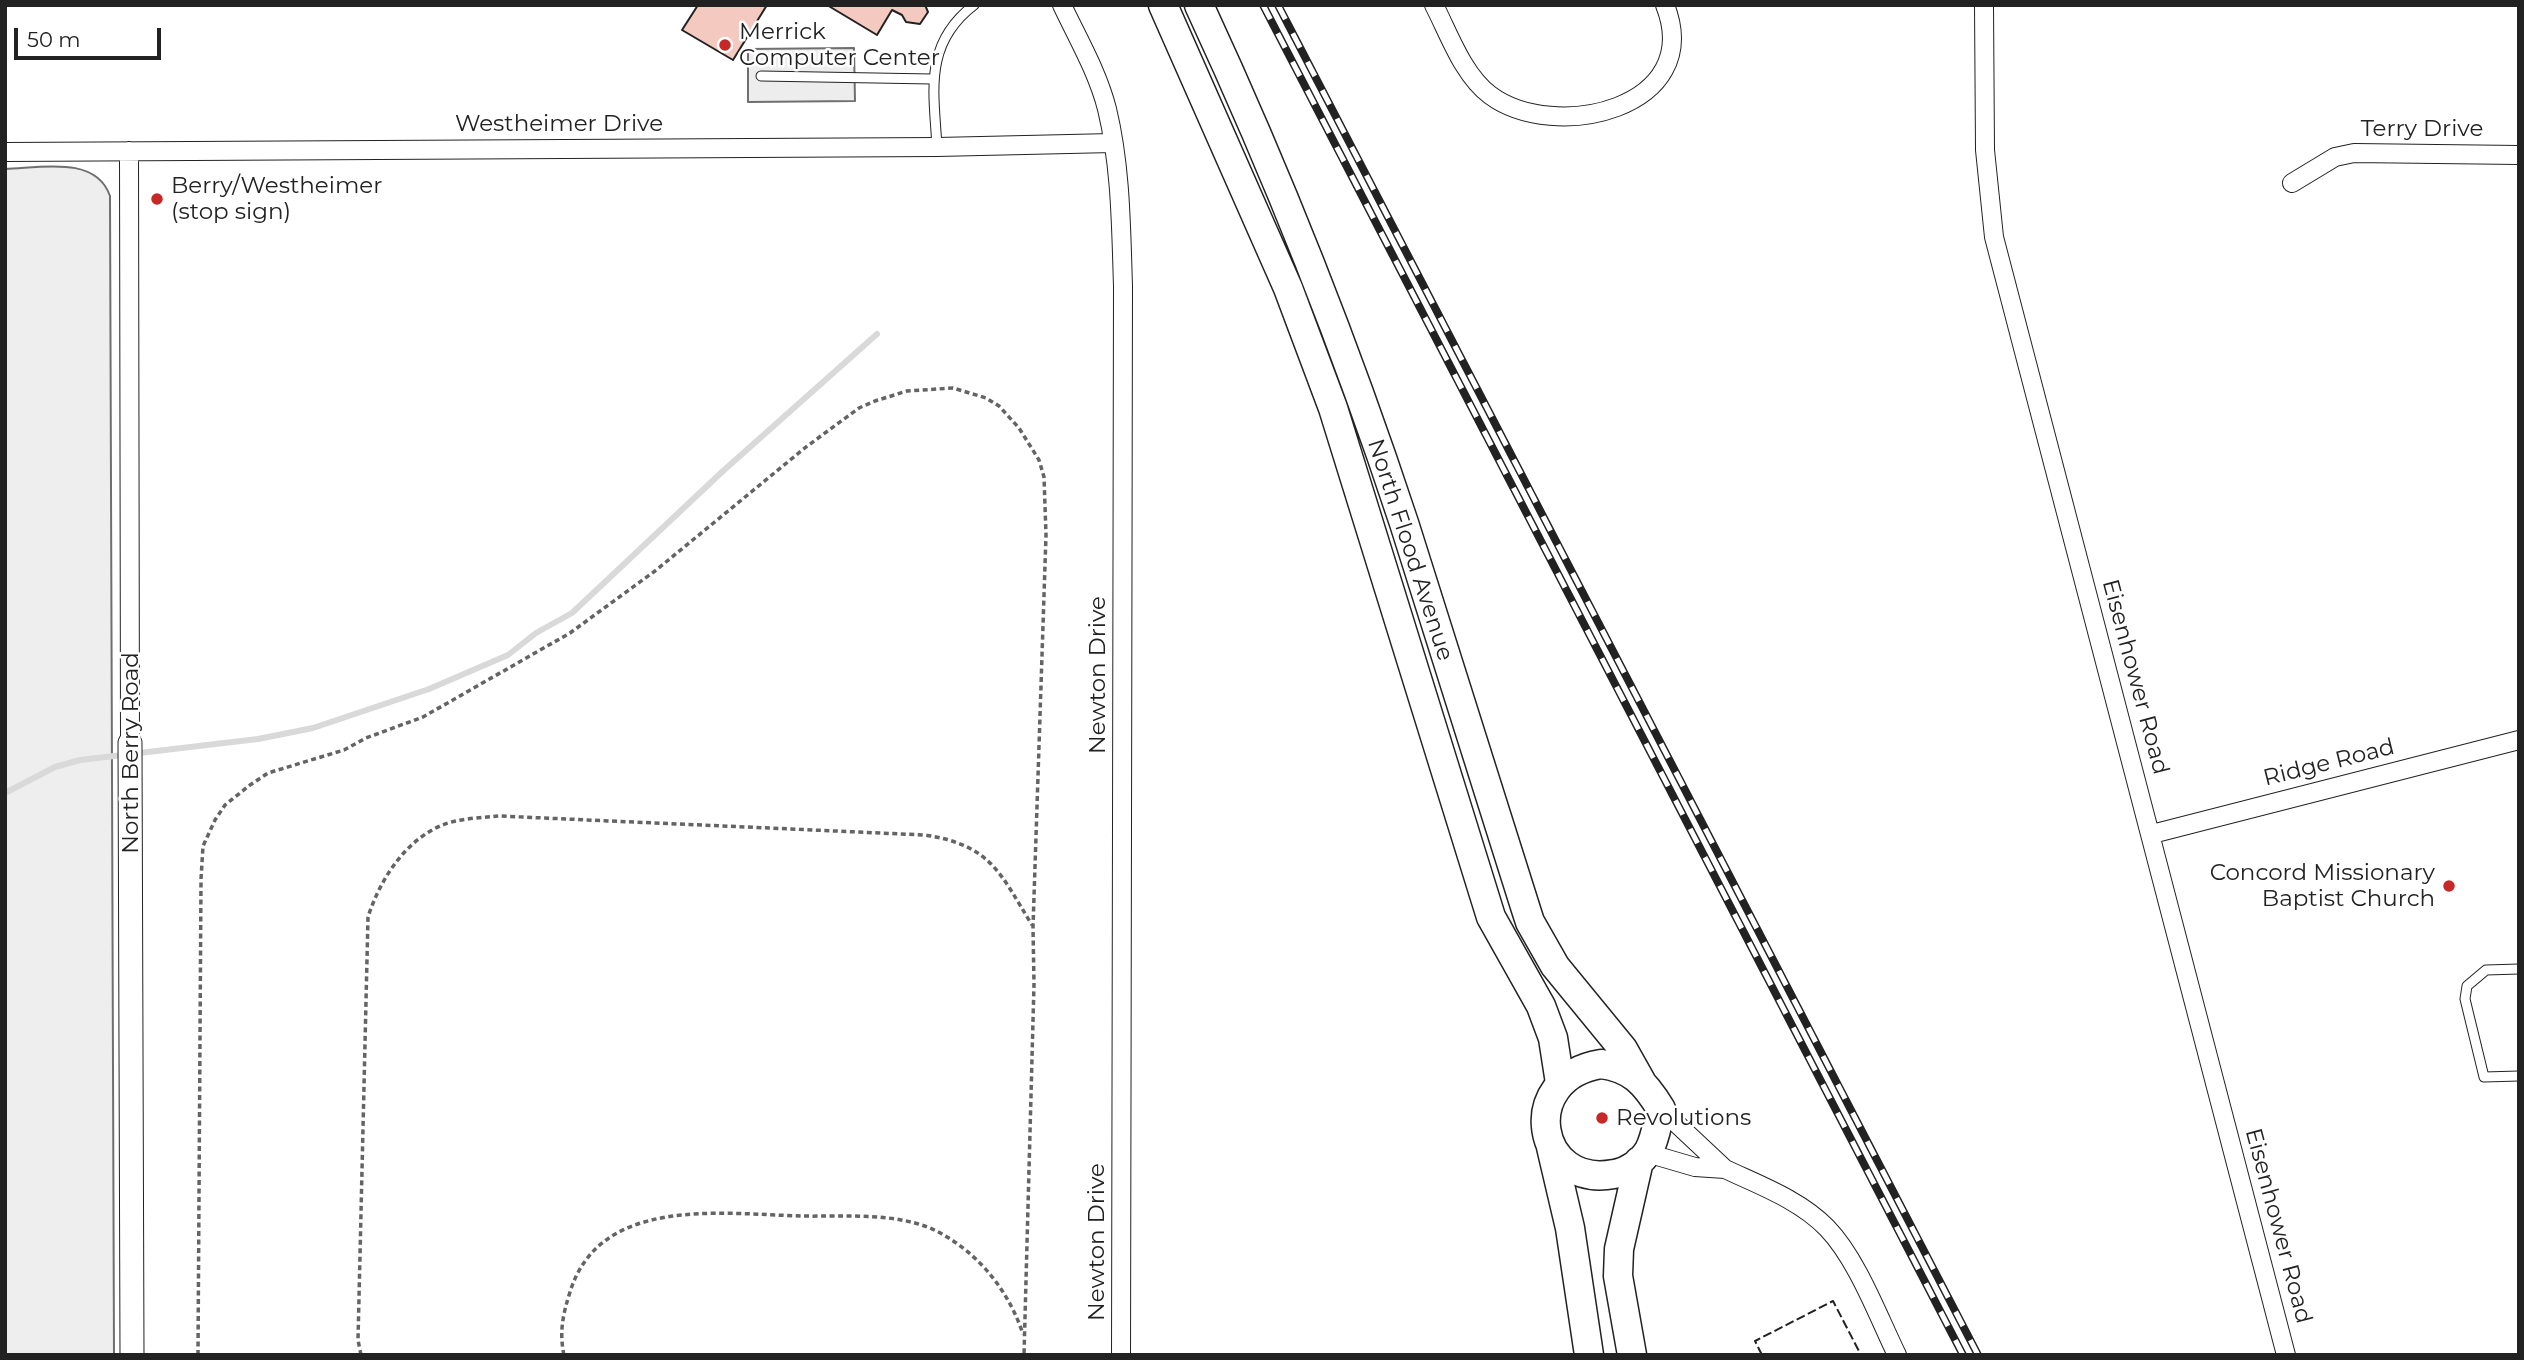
<!DOCTYPE html>
<style>
body{margin:0}
#map{position:relative;width:2524px;height:1360px;overflow:hidden;background:#fff;font-family:Montserrat,sans-serif}
canvas{display:block}
.frame{position:absolute;inset:0;border:7px solid #222;pointer-events:none}
.scale{position:absolute;left:14px;top:28px;width:147px;height:32px;box-sizing:border-box;border:4px solid #222;border-top:0;padding-left:9px;font-size:21px;line-height:24px;white-space:nowrap;color:#222;-webkit-text-stroke:5px #fff;paint-order:stroke}
</style>
<div id="map">
<canvas width="2524" height="1360"></canvas>
<div class="frame"></div>
<div class="scale">50 m</div>
</div>
<script>
const ctx = document.querySelector('canvas').getContext('2d');
ctx.lineJoin = 'round';
function fillPath(path, color) { ctx.fillStyle = color; ctx.fill(path, 'evenodd'); }
function trace(path, color, width, dash) { ctx.strokeStyle = color; ctx.lineWidth = width; ctx.lineCap = dash ? 'butt' : 'round'; ctx.setLineDash(dash || []); ctx.stroke(path); }
function write(font, color, halo, rows, align = 'center') {
  ctx.font = font + ' Montserrat,sans-serif'; ctx.lineWidth = 5; ctx.setLineDash([]); ctx.textBaseline = 'middle'; ctx.strokeStyle = halo; ctx.fillStyle = color; for (const [text, x, y, turn = 0] of rows) {
    ctx.save(); ctx.translate(x, y); ctx.rotate((+turn || 0) * Math.PI / 180); ctx.textAlign = isNaN(turn) ? turn : align; if (halo) ctx.strokeText(text, 0, 0); ctx.fillText(text, 0, 0); ctx.restore();
  }
}
const green = new Path2D(`
 M5 169C40 168 96 155 110 196L114 1355H5Z`);
fillPath(green, '#eee');
trace(green, '#6f6f6f', 2);
const parking = new Path2D(`
 M854 48 855 101 748 102V49Z`);
fillPath(parking, '#ededed');
trace(parking, '#6f6f6f', 2);
trace(new Path2D(`
 M5 793 55 767 80 760 258 739 313 728 429 689 508 655 536 633 572 613 723 471 877 334`), '#d9d9d9', 6);
const building = new Path2D(`
 M698 5H767L733 60 682 30Z
 M827 5H925L928 12 920 24 906 22 902 15 892 10 877 35Z`);
fillPath(building, '#f3c9c0');
trace(building, '#222', 2);
const service = new Path2D(`
 M761 76 932 79
 M937 147C934 92 923 44 974 5
 M2519 969 2486 970 2467 986 2465 999 2484 1077 2519 1076`);
const minor = new Path2D(`
 M1062 5C1078 39 1098 73 1107 109 1121 167 1121 227 1123 286L1121 1355
 M1434 5C1449 34 1463 75 1490 95 1554 143 1706 109 1665 5
 M1984 5 1985 150 1994 237 2286 1355
 M129 151 130 743
 M5 152 937 147 1113 143
 M2292 183 2335 157 2354 153 2519 155
 M2152 834 2519 740
 M1647 1153 1695 1167 1725 1169 1661 1109
 M1725 1169C1759 1185 1800 1200 1827 1228 1857 1259 1878 1316 1897 1355`);
const tertiary = new Path2D(`
 M130 743 132 1355`);
const primary = new Path2D(`
 M1163 5 1288 288 1333 408 1491 917 1541 1006 1553 1038 1560 1083
 M1199 5C1277 173 1346 347 1404 523 1447 655 1487 789 1530 922L1555 966 1623 1049 1641 1081
 M1601 1064C1632 1068 1645 1083 1661 1109 1657 1123 1656 1137 1649 1150 1642 1162 1628 1172 1614 1174 1536 1189 1516 1078 1601 1064Z
 M1551 1147 1570 1228 1589 1355
 M1632 1355 1618 1276 1619 1249 1639 1161`);
trace(service, '#222', 11);
trace(minor, '#222', 20);
trace(tertiary, '#222', 25);
trace(primary, '#222', 31);
trace(new Path2D(`
 M198 1355 201 879 203 846 215 820 225 805 250 785 268 773 344 750 366 738 423 717 570 633 655 571 806 447 859 408 875 401 907 391 953 388 986 398 999 406 1019 428 1039 460 1044 477 1046 535 1033 927 1034 984 1024 1355
 M361 1355 358 1340 368 917C380 880 404 842 440 826 458 818 480 818 499 816L925 835C991 845 1000 873 1032 925
 M564 1355C559 1332 563 1314 570 1292 600 1195 722 1214 801 1216 846 1217 902 1211 942 1234 981 1256 1009 1292 1023 1334`), '#646464', 3.5, [5, 3.5]);
trace(service, '#fff', 9);
trace(minor, '#fff', 18);
trace(tertiary, '#fff', 23);
trace(primary, '#fff', 28);
const rail = new Path2D(`
 M1263 5 1963 1355
 M1278 5 1978 1355`);
trace(rail, '#222', 8);
trace(rail, '#fff', 5, [16]);
trace(new Path2D(`
 M1762 1355 1755 1341 1833 1301 1861 1355`), '#222', 2, [9, 3.5]);
for (const [x, y, r, color] of [
 [725,45,7,"#c62828"],
 [157,199,7,"#c62828"],
 [2449,886,7,"#c62828"],
 [1602,1118,7,"#c62828"]
]) { const dot = new Path2D(); dot.arc(x, y, r, 0, 2 * Math.PI); ctx.fillStyle = color; ctx.fill(dot); trace(dot, '#fff', 2.5); }
write('23px', '#222', '#fff', [
 ["Merrick",739,32],
 ["Computer Center",739,58],
 ["Berry/Westheimer",171,186],
 ["(stop sign)",171,212],
 ["Concord Missionary",2435,873,"right"],
 ["Baptist Church",2435,899,"right"],
 ["Revolutions",1616,1118]
], 'left');
write('23px', '#222', '#fff', [
 ["Westheimer Drive",559,124],
 ["Terry Drive",2422,129],
 ["North Flood Avenue",1410,550,72],
 ["Newton Drive",1098,675,-90],
 ["Eisenhower Road",2135,677,75],
 ["North Berry Road",131,753,-90],
 ["Ridge Road",2329,763,-14],
 ["Eisenhower Road",2278,1226,75],
 ["Newton Drive",1097,1242,-90]
]);
</script>
